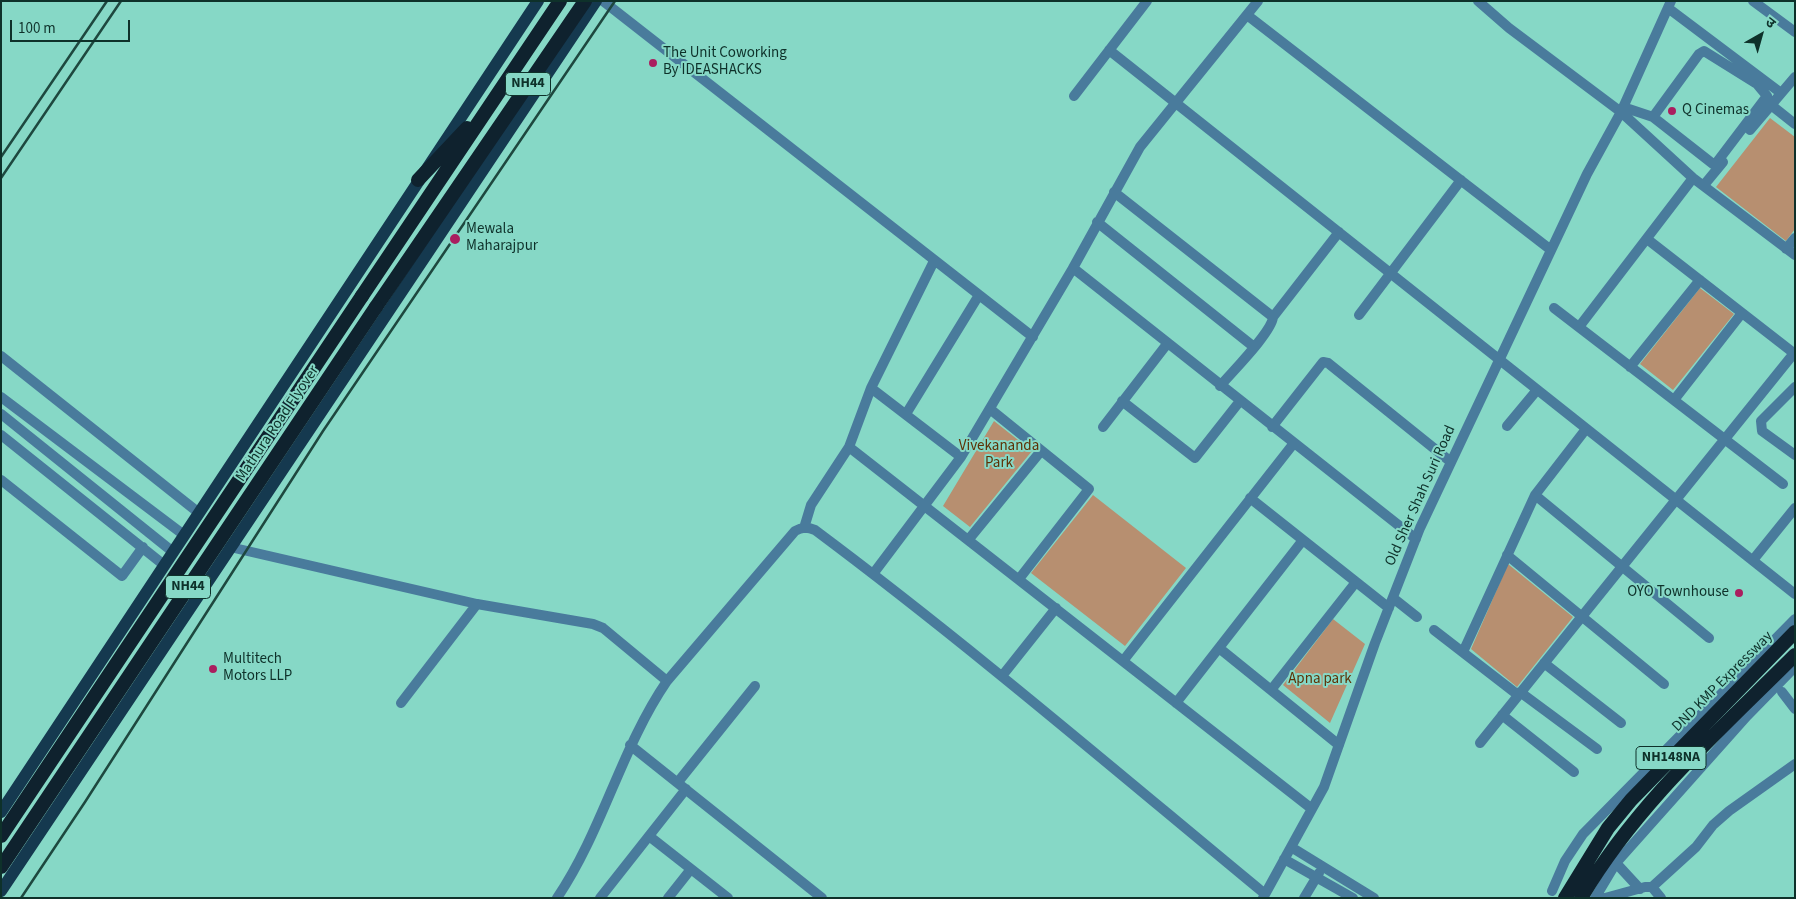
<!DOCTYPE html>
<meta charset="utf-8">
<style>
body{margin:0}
#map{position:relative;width:1796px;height:899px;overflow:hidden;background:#86d8c6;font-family:"Source Sans 3","Noto Sans Devanagari",sans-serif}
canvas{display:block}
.frame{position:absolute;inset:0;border:2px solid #0e312a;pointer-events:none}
.north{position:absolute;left:1736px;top:10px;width:50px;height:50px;-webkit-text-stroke:4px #86d8c6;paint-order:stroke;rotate:38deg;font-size:14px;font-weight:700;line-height:20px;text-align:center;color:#0e312a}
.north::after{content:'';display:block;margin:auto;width:18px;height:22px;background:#0e312a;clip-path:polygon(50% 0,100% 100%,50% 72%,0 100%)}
.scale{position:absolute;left:10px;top:20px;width:120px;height:22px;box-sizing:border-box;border:2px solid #0e312a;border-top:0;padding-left:6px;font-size:15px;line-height:18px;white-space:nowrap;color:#0e312a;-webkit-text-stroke:4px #86d8c6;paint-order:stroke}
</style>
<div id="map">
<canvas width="1796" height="899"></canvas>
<div class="frame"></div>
<div class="north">उ</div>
<div class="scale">100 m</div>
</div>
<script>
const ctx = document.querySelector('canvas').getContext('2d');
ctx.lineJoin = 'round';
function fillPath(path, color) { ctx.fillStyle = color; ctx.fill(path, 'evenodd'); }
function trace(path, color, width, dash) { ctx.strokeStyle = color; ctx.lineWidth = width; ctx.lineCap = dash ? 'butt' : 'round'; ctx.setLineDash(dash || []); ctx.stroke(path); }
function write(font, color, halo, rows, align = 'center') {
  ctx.font = font + ' "Source Sans 3",sans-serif'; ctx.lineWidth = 4; ctx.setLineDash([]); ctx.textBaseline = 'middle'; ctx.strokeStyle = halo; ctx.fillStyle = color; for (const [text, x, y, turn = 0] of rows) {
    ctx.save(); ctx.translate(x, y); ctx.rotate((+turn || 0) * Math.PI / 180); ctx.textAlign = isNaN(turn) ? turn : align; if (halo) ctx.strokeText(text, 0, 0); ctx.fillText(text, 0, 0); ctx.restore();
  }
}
fillPath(new Path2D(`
 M1770 118 1795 137V229L1786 241 1716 187Z
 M1700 288 1734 314 1673 390 1640 364Z
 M994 421 1032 451 970 527 943 506Z
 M1093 495 1186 568 1125 646 1031 573Z
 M1508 564 1573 617 1517 687 1471 649Z
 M1333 619 1365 644 1330 723 1283 685Z`), '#b78f70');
trace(new Path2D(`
 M603 1 1033 337
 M1478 1 1509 28 1621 112 1693 178 1795 255
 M1753 1 1795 32
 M1668 8 1781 93
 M1247 15 1551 250
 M1109 50 1795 594
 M1074 96 1147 1
 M1771 105 1795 124
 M1623 107 1653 117 1713 164 1717 162 1767 96 1757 84 1704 51 1699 54 1653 117
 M1750 130 1795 77
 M1704 185 1723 162
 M1114 192 1273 317
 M1097 222 1254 347
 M1647 239 1795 354
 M1786 249 1795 238
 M1073 268 1140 147 1258 1
 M1554 308 1783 484
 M1359 315 1461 180
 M1579 327 1693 178
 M1 356 199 513
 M1630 367 1700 280
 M1220 386C1232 372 1272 332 1273 317L1339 232
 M1795 387 1761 421 1762 431 1795 455
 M871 388 961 457
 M1 397 184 535
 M1674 400 1742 313
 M1122 401 1195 458 1240 401
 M990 409 1089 489 1019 579
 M1 414 173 552
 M906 414 979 295
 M1507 426 1537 390
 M1103 427 1167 344
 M1272 427 1323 362 1328 363 1451 462
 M1 435 164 565
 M849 447 1312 809
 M1 480 122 576 143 547
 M1535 495 1709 638
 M1250 498 1389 608
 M804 528 811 505 849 447 871 388 934 261
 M969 539 1041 451
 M230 547 477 604 593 624 603 628 667 681
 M1507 555 1664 684
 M1753 560 1795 508
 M873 574 961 457 1073 268 1416 539
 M1393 598 1417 617
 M1434 630 1518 695
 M1219 648 1339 745
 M1463 652 1535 495 1586 429
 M1123 661 1294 443
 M1544 663 1621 723
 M1002 676 1056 608
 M1271 690 1356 582
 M1520 692 1597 749
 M1782 692 1795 709
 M401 703 477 604
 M1176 703 1303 540
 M1502 715 1574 772
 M1480 743 1795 352
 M630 745 822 898
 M678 782 755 686
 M649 836 728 898
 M1291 847 1374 898
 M1284 859 1353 898
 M1616 863 1640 889
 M1652 887 1696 847 1713 825 1729 811 1795 764
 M1552 891 1565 861 1583 834 1795 619
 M557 898C603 830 621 748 667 681L795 531C802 527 807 527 815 530 969 645 1116 771 1265 894
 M600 898 686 789
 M668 898 691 869
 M1263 898 1324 787 1375 643 1420 528 1587 174 1621 112 1671 1
 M1304 898 1319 873
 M1595 898 1616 863 1747 716 1795 667
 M1605 898 1645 887H1652L1661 898`), '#497b9c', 10);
trace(new Path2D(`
 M1 812 538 1
 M1 891 596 1`), '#15394f', 12);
trace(new Path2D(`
 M418 180 467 128
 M362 296 560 1
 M376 307 585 1`), '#0f222e', 14);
trace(new Path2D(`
 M1 157 107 1
 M1 178 121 1
 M21 898 85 802 323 431 615 1`), '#1e483f', 2.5);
trace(new Path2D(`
 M1 836 362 296
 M1 867 376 307
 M1565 898 1608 828 1631 800 1795 632
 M1581 898C1636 804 1719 731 1795 655`), '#0f222e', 14);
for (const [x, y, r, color] of [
 [653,63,5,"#aa1e5f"],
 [1672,111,5,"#aa1e5f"],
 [455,239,6,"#aa1e5f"],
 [1739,593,5,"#aa1e5f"],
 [213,669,5,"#aa1e5f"]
]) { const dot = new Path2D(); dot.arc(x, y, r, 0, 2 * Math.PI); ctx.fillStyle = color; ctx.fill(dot); trace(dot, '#86d8c6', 2); }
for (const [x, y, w] of [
 [528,84,45],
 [188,587,45],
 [1671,758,70]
]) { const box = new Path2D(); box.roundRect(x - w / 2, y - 11.5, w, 23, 4); ctx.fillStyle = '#86d8c6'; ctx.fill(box); trace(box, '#0e312a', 1); }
write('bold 14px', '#0e312a', null, [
 ["NH44",528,84],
 ["NH44",188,587],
 ["NH148NA",1671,758]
]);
write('15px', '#0e312a', '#86d8c6', [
 ["The Unit Coworking",663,54],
 ["By IDEASHACKS",663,71],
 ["Q Cinemas",1682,111],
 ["Mewala",466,230],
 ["Maharajpur",466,247],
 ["OYO Townhouse",1729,593,"right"],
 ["Multitech",223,660],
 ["Motors LLP",223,677]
], 'left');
write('15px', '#0e312a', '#86d8c6', [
 ["Mathura Road Flyover",278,424,-56],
 ["Old Sher Shah Suri Road",1421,496,-66],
 ["DND KMP Expressway",1723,682,-45]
]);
write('15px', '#5d3105', '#86d8c6', [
 ["Vivekananda",999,447],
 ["Park",999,464],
 ["Apna park",1320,680]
]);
</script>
